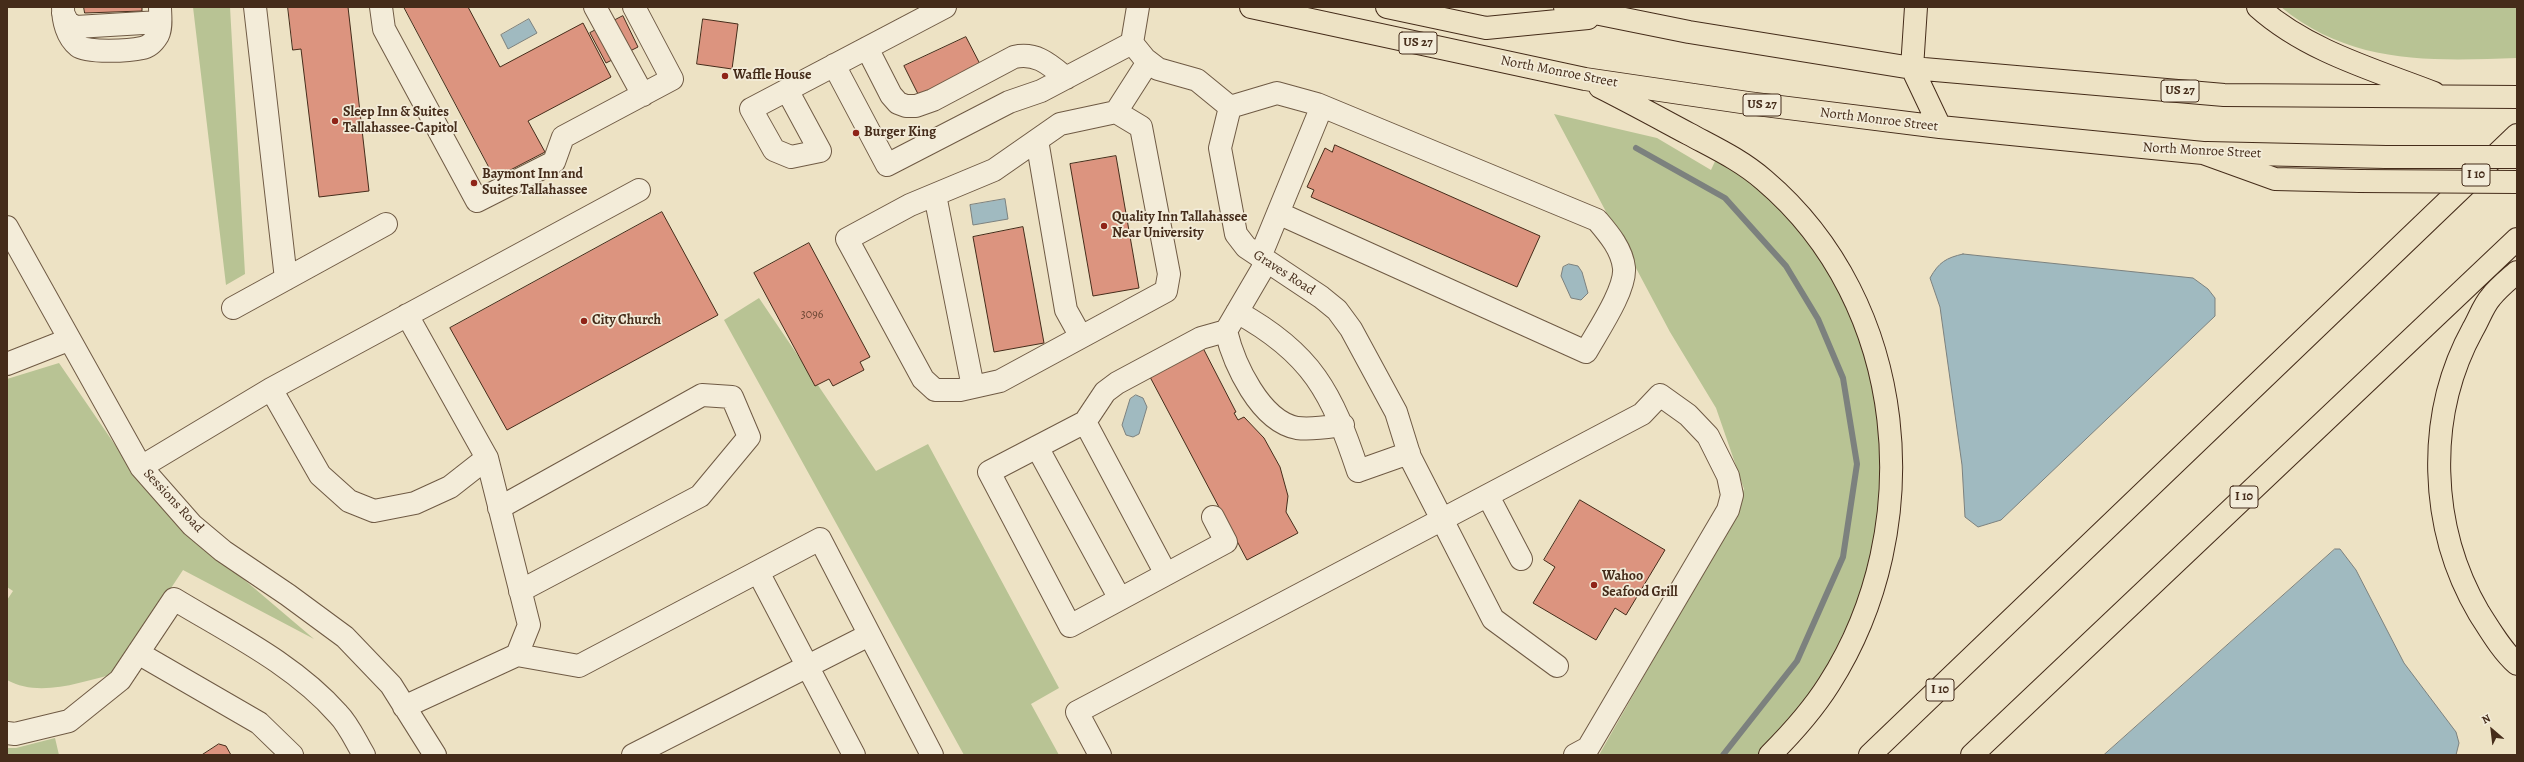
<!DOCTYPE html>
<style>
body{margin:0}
#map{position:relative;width:2524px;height:762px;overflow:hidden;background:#ede2c4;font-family:Alegreya,serif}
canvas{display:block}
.frame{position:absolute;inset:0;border:8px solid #452c1a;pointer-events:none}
.north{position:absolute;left:2472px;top:710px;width:40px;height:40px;-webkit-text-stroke:3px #f3ecd9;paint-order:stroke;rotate:332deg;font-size:11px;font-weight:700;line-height:16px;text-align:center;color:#452c1a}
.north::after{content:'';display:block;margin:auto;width:14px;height:18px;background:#452c1a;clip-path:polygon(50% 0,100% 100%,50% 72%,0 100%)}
</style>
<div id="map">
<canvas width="2524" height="762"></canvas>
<div class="frame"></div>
<div class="north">N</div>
</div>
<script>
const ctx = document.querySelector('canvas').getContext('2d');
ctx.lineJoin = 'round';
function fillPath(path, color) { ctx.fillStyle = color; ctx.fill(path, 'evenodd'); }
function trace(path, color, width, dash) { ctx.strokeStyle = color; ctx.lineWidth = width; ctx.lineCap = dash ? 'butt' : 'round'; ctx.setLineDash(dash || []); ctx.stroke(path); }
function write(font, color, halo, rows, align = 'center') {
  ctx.font = font + ' Alegreya,serif'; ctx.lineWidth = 3.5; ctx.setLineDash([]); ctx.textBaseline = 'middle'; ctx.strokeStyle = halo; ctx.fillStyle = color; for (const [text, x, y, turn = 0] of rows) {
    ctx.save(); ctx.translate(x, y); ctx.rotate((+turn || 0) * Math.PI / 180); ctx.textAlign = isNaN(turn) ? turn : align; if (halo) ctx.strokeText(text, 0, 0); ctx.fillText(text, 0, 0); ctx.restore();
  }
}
fillPath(new Path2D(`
 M193 7H230L245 274 226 285Z
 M2281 7H2517V58C2432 61 2351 65 2281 7Z
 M1554 114 1657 138 1711 170 1717 157 1735 168 1798 226 1846 297 1876 382 1883 494 1865 589 1817 687 1760 755H1599L1721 541 1744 489 1716 408 1670 332Z
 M759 298 876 471 928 444 1059 688 1031 704 1059 755H964L724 320Z
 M59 363 113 442 167 514 314 639 183 570 114 674C81 682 39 698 7 680V600L13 591 7 587V379Z
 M55 738 59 755H7V748H16Z`), '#b8c394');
const water = new Path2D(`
 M529 19 537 33 508 49 501 35Z
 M1005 199 1008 219 973 225 970 205Z
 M1963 254 2193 278 2208 289 2215 298V316L2001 520 1978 527 1965 517 1962 465 1940 307 1930 278C1939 262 1946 258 1963 254Z
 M1569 264 1578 266 1582 272 1588 293 1581 300 1571 298 1561 276 1563 267Z
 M1136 395 1143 398 1147 407 1139 434 1133 437 1126 435 1122 425 1130 399Z
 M2335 549H2340L2356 570 2404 663 2456 732 2459 743 2456 755H2104Z`);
fillPath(water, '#a0bac0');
trace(water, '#7c817e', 1);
trace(new Path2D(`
 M1636 148 1725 198 1786 266 1818 319 1843 378 1857 464 1843 557 1797 661 1723 755`), '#7c817e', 6);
const building = new Path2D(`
 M84 7H142V11L85 13Z
 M288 7H348L369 191 319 197 301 49 293 50Z
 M404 7H468L500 67 583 23 611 77 528 121 545 152 495 178Z
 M623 16 638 47 606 63 590 33Z
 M703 19 738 24 732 69 697 64Z
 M966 37 981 66 920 98 904 66Z
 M1335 145 1540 236 1517 287 1311 197 1314 190 1307 187 1325 148 1332 152Z
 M1116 156 1139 288 1093 296 1070 164Z
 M662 212 718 315 507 430 450 328Z
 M1023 227 1044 343 994 352 973 237Z
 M809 243 870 357 860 362 864 370 833 386 829 379 815 386 754 273Z
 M1203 348 1236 412 1234 413 1238 420 1244 417 1264 438 1280 467 1288 496 1286 512 1298 533 1247 560 1150 377Z
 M1580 500 1665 550 1626 615 1615 608 1596 640 1533 603 1555 567 1544 560Z
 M219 744 226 746 231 755H202Z`);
fillPath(building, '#dc947f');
trace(building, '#452c1a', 1);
const minor = new Path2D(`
 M63 7C63 21 67 37 78 46 87 53 130 51 142 48 149 47 155 40 158 35 162 27 160 15 160 7
 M255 7 286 279
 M381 7 384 29 477 201 554 162 563 137 672 79 634 7
 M595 7 643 95
 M1138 7 1132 43 1145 59 1158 69 1197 80 1230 107 1220 148 1236 234 1246 247 1321 297 1337 310 1351 329 1396 412 1410 457 1493 619 1557 666
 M63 13 68 23 76 27 160 22
 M867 48 891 95 898 103 906 106H916L933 100 1014 57C1036 52 1049 64 1066 78
 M834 65 887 165 1009 102 1041 91 1132 43
 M787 90 820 151 791 157 774 150 751 109 945 7
 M1230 107 1277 93 1317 104 1597 220C1608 233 1622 249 1624 268 1626 290 1597 332 1586 352L1278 213
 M1116 112 1141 127 1169 274 1166 291 1000 381 960 390H935L923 379 847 239 910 205 994 170 1060 124Z
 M1116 112 1148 62
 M1037 140 1066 310 1081 337
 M935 195 973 387
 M7 227 141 467 192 525 223 551 288 595 345 637 391 685 435 755
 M1260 257 1322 106
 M233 308 386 224
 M1237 312C1312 353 1332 393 1358 471L1409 453
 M1226 331C1234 364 1260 421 1297 428 1312 430 1328 427 1343 425
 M7 364 68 340
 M271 389 320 475 349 501 374 511 415 503 450 487 487 458 407 315
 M1085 422 1166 574
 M1037 447 1120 599
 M141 467 271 389 639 190
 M1488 496 1521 559
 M499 508 702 395 732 397 749 437 700 496 520 591
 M1213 517 1226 542 1070 626 989 472 1085 422 1105 392 1117 383 1201 338 1226 331 1267 261
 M758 572 854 755
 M138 653 259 723 292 755
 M517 655 579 666 820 539 932 755
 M404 707 517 655 529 625 487 458
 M7 733 15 734 69 721 120 680 174 599C230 633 294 664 338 714 349 725 356 742 364 755
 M633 755 869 635
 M1100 755 1077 712 1642 414 1660 395 1688 415 1708 436 1728 476 1732 495 1728 510 1588 748 1575 755`);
const major = new Path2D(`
 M2207 153 2386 157`);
const highway = new Path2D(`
 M1251 7 1585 79 1748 103 1940 127 2203 153 2275 179 2360 181
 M1387 7 1486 28 1588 18
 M1565 7 1689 32 1912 68 2224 95 2517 97
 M1916 7 1912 68 1940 127
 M2258 7C2307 51 2375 70 2434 93
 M1600 87C1630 102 1659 118 1689 134 1715 148 1741 160 1764 180 1909 303 1929 527 1829 684 1812 711 1792 733 1770 755
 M2517 272C2508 280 2498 288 2491 297 2483 306 2479 319 2473 329 2425 416 2429 528 2479 613 2490 630 2502 651 2517 664
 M1870 755 2517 135
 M1972 755 2517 239`);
trace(minor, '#6f5a44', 24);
trace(major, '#452c1a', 24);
trace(highway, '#452c1a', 24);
trace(minor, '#f3ecd9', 22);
trace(major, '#ede2c4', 22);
trace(highway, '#ede2c4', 22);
const majorBridge = new Path2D(`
 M2386 157H2517`);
const highwayBridge = new Path2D(`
 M2360 181 2517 182`);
trace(majorBridge, '#452c1a', 24, []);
trace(highwayBridge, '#452c1a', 24, []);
trace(majorBridge, '#ede2c4', 22);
trace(highwayBridge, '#ede2c4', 22);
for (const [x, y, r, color] of [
 [725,76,4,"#8f2418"],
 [335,121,4,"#8f2418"],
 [856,133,4,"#8f2418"],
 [474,183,4,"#8f2418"],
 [1104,226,4,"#8f2418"],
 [584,321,4,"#8f2418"],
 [1594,585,4,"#8f2418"]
]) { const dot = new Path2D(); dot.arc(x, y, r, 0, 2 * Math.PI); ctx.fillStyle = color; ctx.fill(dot); trace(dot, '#f3ecd9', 1.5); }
write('12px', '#6b4633', null, [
 ["3096",812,315]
]);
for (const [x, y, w] of [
 [1418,43,38],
 [2180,91,38],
 [1762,105,38],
 [2476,175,28],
 [2244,497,28],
 [1940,690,28]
]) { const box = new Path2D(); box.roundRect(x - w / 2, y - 11, w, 22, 3); ctx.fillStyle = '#f3ecd9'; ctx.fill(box); trace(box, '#452c1a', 1); }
write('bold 13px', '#452c1a', null, [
 ["US 27",1418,43],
 ["US 27",2180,91],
 ["US 27",1762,105],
 ["I 10",2476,175],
 ["I 10",2244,497],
 ["I 10",1940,690]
]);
write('14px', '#452c1a', '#f3ecd9', [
 ["North Monroe Street",1559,72,11],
 ["North Monroe Street",1879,120,7],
 ["North Monroe Street",2202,151,3],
 ["Graves Road",1284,273,33],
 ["Sessions Road",173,501,47]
]);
write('bold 14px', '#452c1a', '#f3ecd9', [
 ["Waffle House",733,76],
 ["Sleep Inn & Suites",343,113],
 ["Tallahassee-Capitol",343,129],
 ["Burger King",864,133],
 ["Baymont Inn and",482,175],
 ["Suites Tallahassee",482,191],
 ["Quality Inn Tallahassee",1112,218],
 ["Near University",1112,234],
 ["City Church",592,321],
 ["Wahoo",1602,577],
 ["Seafood Grill",1602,593]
], 'left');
</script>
